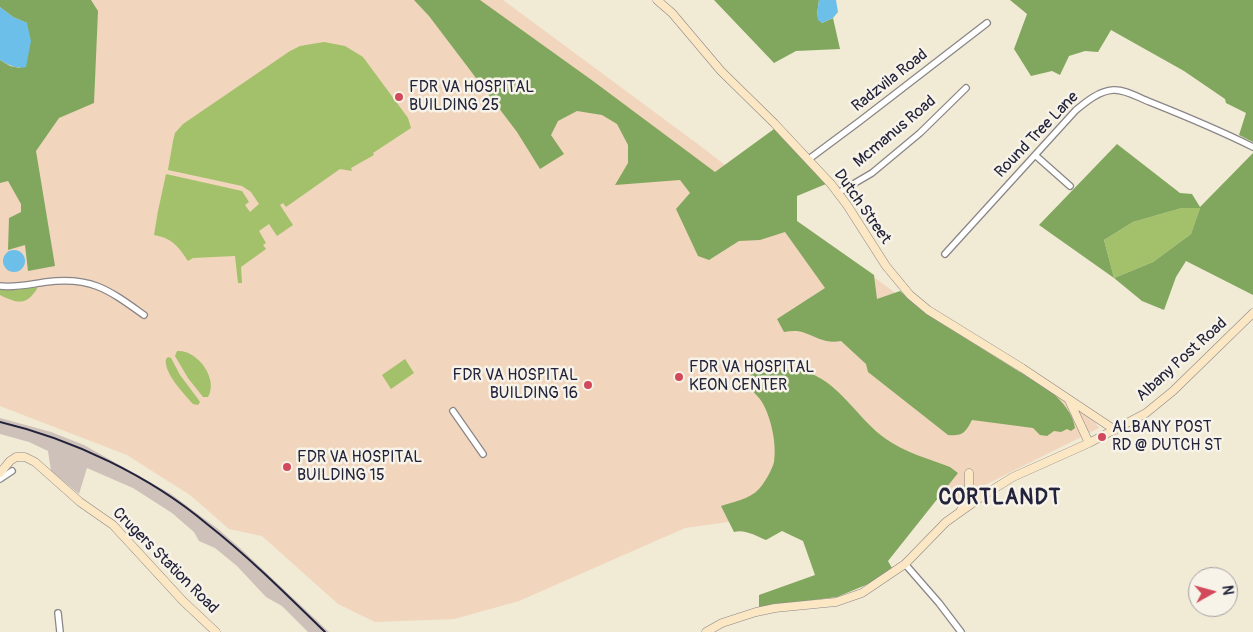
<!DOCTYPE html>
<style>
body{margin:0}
#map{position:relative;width:1253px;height:632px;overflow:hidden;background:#f1ead5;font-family:Pangolin,sans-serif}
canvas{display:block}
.north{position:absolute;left:1188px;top:567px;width:50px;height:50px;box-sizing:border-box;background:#f7f3e8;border:1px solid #a29fa3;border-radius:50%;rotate:83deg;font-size:14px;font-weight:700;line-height:20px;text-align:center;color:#22223b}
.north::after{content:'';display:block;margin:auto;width:18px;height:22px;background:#d1495b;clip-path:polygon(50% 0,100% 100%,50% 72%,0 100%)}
</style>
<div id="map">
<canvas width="1253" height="632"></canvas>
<div class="north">N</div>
</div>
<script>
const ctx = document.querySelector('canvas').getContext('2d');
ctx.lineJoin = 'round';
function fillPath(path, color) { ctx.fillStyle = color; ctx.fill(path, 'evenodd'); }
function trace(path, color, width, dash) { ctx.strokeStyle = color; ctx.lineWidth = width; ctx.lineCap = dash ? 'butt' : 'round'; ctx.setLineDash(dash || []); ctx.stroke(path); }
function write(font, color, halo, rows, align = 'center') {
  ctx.font = font + ' Pangolin,sans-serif'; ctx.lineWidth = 5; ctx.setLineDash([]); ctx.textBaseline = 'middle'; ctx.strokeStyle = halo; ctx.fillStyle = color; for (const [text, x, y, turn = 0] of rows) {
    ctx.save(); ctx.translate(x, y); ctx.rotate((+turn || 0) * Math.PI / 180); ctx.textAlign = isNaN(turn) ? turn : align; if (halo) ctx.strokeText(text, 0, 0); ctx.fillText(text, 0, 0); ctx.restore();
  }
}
fillPath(new Path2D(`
 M0 0H503L703 148 792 217 905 300 1093 419 1099 428 959 498 900 475 778 515 685 528 519 601 454 619 375 622 338 604 262 536 229 529 190 495 127 455 0 406Z`), '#f1d5bd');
fillPath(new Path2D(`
 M0 418 51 432 84 445 171 494 218 529 240 548 329 632H308L282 606 266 597 237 566 215 548 199 541 194 532 172 513 133 488 87 468 79 494 51 471 48 451 29 442 0 434Z`), '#cec1ba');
fillPath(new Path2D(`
 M324 42 345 46 363 57 408 118 411 128 373 153 374 155 351 168 352 171 340 169 286 207 283 203 280 205 293 225 277 236 269 224 259 231 266 243 263 245 266 249 241 267 242 283H238L235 256 193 258 188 261C179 247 172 238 154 235L158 211 166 174 242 191 249 202 245 205 250 212 259 204 251 192 242 186 168 170 173 141 175 133 183 124 290 51 300 46Z
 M1182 208H1200L1191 234 1153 262 1114 278 1104 240 1133 222Z
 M38 287C27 306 18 304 0 295V290Z
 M177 351C197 349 219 379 208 397H203L188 378 175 356Z
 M168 357 171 358 180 375 198 399 200 402 198 405 193 404C184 394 163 372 166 359Z
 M405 359 414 373 391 389 382 375Z`), '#a2c16a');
fillPath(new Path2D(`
 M0 0H91L98 11 94 103 59 118 36 151 55 266 28 271 25 245 8 250 9 218 21 212V204L8 181 0 183V60L10 66 20 68 27 23 13 17 0 7Z
 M414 0H480L593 81 715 172 774 129 826 184 797 196V221L874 275 877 299 900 291 925 313 1052 392C1062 402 1073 413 1075 428L1071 431 1067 429 1061 432 1054 431 1047 436 1040 435 1033 428 972 420C965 433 963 436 948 435L868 372 866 364 841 341C827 344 818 338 805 333 798 330 791 331 784 332L777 319 825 288 785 232 760 240 739 241 709 260 698 256 676 209 690 193 680 180 615 185 628 163V145L617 124 602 115 577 111 558 121 551 135 564 154 540 169 517 132 429 16Z
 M714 0H819L817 15 822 23 833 18 840 49 796 51 774 63Z
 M1010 0H1253V142L1239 135 1246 113 1226 103 1225 99 1184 71 1111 30 1098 52 1085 51 1069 56 1060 75 1052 71 1031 76 1014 49 1027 14Z
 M1117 144 1180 193 1192 194 1200 207 1253 153V295L1186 261 1176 277 1164 310 1142 301 1114 278 1039 225ZM1182 208H1200L1191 234 1153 262 1114 278 1104 240 1133 222Z
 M784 370C790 370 797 370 803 371 839 380 857 419 886 439 904 452 929 459 950 467L958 473 888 561 892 568 873 582 837 597 759 607V595L815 575 803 541 782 531 766 540C756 536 745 529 734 532L721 506C733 502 750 499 759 489 765 482 772 470 774 462 777 444 771 417 762 402 759 397 753 392 749 387L751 372Z`), '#81a75e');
fillPath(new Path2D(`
 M819 0H836L838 12 833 18 822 23 818 20 817 15Z
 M0 7 13 17 27 23 31 41 26 67C16 69 9 65 0 60Z
 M3 261a11 11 0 1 1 22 0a11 11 0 1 1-22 0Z`), '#6bbfe8');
const street = new Path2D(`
 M1035 155 1070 186
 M809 159 860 121 987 23
 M838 193 872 173 920 133 966 88
 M945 254 1076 110C1087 101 1099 91 1113 90 1125 89 1139 98 1150 102 1185 116 1219 130 1253 147
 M0 286C15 288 31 284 46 282 91 276 109 290 144 315
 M453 411 483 454
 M0 479 12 471
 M905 564 939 603 961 632
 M58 613 60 632`);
const secondary = new Path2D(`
 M657 0 672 13 721 71 774 123 831 184 847 205 886 266 910 295 928 310 1022 368 1115 430
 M1069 400 1089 443
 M0 473 10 461 16 457H25L35 462 80 502 113 525 183 601 216 632
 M961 510 969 486V473
 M706 632 722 623 756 612 775 608 836 602 862 593 905 564 946 522 984 495 1013 477 1089 443 1146 413 1173 391 1253 313`);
trace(street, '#8a8688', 8);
trace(secondary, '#8a8688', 9);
trace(street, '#fff', 5.5);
trace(secondary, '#fbe7c3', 8);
trace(new Path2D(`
 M0 422C72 439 150 476 207 524 249 557 287 595 325 632`), '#22223b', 2);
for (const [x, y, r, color] of [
 [399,97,5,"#d1495b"],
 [679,377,5,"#d1495b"],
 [588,385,5,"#d1495b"],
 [1102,437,5,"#d1495b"],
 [287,467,5,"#d1495b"]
]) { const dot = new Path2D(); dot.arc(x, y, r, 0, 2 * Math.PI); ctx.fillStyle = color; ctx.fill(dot); trace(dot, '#f7f3e8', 2); }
write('16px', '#22223b', '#f7f3e8', [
 ["Radzvila Road",890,81,-38],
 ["Mcmanus Road",895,132,-40],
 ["Round Tree Lane",1037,135,-46],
 ["Dutch Street",862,207,55],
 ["Albany Post Road",1182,360,-42],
 ["Crugers Station Road",165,561,45]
]);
write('16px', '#22223b', '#f7f3e8', [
 ["FDR VA HOSPITAL",409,88],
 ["BUILDING 25",409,106],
 ["FDR VA HOSPITAL",689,368],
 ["KEON CENTER",689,386],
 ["FDR VA HOSPITAL",578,376,"right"],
 ["BUILDING 16",578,394,"right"],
 ["ALBANY POST",1112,428],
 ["RD @ DUTCH ST",1112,446],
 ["FDR VA HOSPITAL",297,458],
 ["BUILDING 15",297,476]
], 'left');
ctx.letterSpacing = '1px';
write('bold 21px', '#22223b', '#f7f3e8', [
 ["CORTLANDT",1000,499]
]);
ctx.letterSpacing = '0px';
</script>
